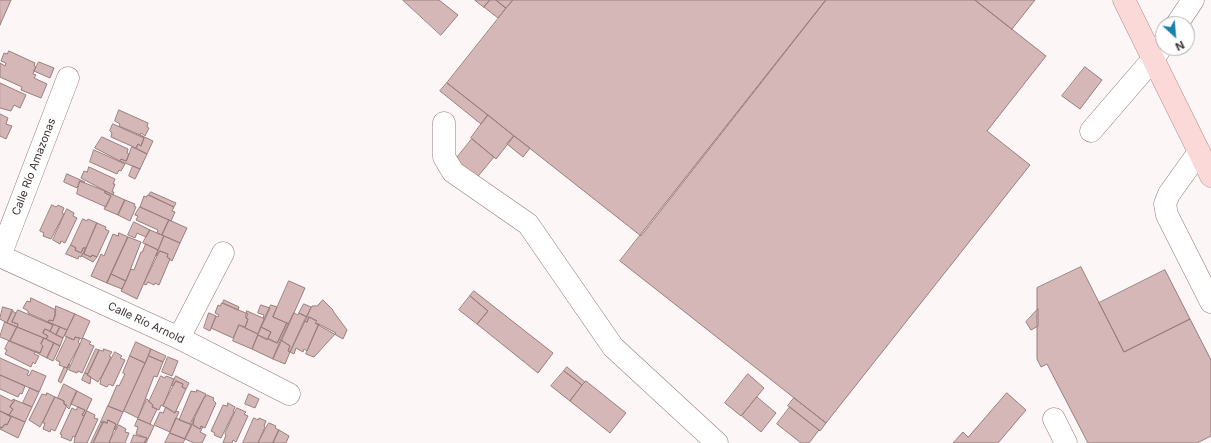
<!DOCTYPE html>
<meta charset="utf-8">
<style>
body{margin:0}
#map{position:relative;width:1211px;height:443px;overflow:hidden;background:#fcf6f6;font-family:Inter,sans-serif}
canvas{display:block}
.north{position:absolute;left:1155px;top:16px;width:40px;height:40px;box-sizing:border-box;background:#fff;border:1px solid #b2aead;border-radius:50%;rotate:154deg;font-size:11px;font-weight:700;line-height:16px;text-align:center;color:#3f3433}
.north::after{content:'';display:block;margin:auto;width:14px;height:18px;background:#1683ab;clip-path:polygon(50% 0,100% 100%,50% 72%,0 100%)}
</style>
<div id="map">
<canvas width="1211" height="443"></canvas>
<div class="north">N</div>
</div>
<script>
const ctx = document.querySelector('canvas').getContext('2d');
ctx.lineJoin = 'round';
function fillPath(path, color) { ctx.fillStyle = color; ctx.fill(path, 'evenodd'); }
function trace(path, color, width, dash) { ctx.strokeStyle = color; ctx.lineWidth = width; ctx.lineCap = dash ? 'butt' : 'round'; ctx.setLineDash(dash || []); ctx.stroke(path); }
function write(font, color, halo, rows, align = 'center') {
  ctx.font = font + ' Inter,sans-serif'; ctx.lineWidth = 3; ctx.setLineDash([]); ctx.textBaseline = 'middle'; ctx.strokeStyle = halo; ctx.fillStyle = color; for (const [text, x, y, turn = 0] of rows) {
    ctx.save(); ctx.translate(x, y); ctx.rotate((+turn || 0) * Math.PI / 180); ctx.textAlign = isNaN(turn) ? turn : align; if (halo) ctx.strokeText(text, 0, 0); ctx.fillText(text, 0, 0); ctx.restore();
  }
}
const building = new Path2D(`
 M0 0H11L0 25Z
 M403 0H439L458 15 441 35Z
 M475 0H490L484 7Z
 M490 0H496L506 8 498 18 484 7Z
 M496 0H513L506 8Z
 M513 0H826L641 236 447 83Z
 M826 0H975L1046 56 987 131 1030 165 826 423 620 261Z
 M975 0H1035L1012 29Z
 M9 51 35 63 34 66 36 67 33 74 36 75 34 78 47 84 41 98 21 90 22 87 0 77V63L5 66 6 63 1 61 4 53 7 54Z
 M39 62 54 68 50 78 34 71Z
 M1085 67 1102 80 1080 109 1062 96Z
 M0 83 26 95 20 108 14 105 11 111 0 108Z
 M447 83 488 115 481 124 440 91Z
 M119 110 148 123 147 127 149 128 145 136 141 133 140 135 119 126 120 124 115 121Z
 M0 114 8 118 6 124 12 126 6 139 0 136Z
 M488 115 514 136 496 159 471 138Z
 M113 124 144 138 141 146 138 144 136 148 111 137 112 133 110 131Z
 M140 135 153 141 147 154 136 148 138 144 141 146 144 138Z
 M514 136 530 148 523 157 507 144Z
 M102 137 128 149 127 153 129 154 126 161 121 159 120 161 95 148Z
 M472 139 494 157 474 181 452 164Z
 M132 147 147 154 140 169 120 161 121 159 126 161Z
 M94 150 125 164 121 171 119 170 117 174 90 162Z
 M133 166 140 169 135 179 129 176Z
 M89 167 115 179 113 184H115L112 192H114L113 195 81 178 84 171 87 172Z
 M67 174 85 182 84 183 80 181 77 188 66 183 64 182Z
 M80 181 105 191V193L111 196 106 207 77 194Z
 M105 191 125 200 118 215 104 209 111 196 105 193Z
 M151 192 176 203 174 207 149 195Z
 M148 195 174 207 172 211 175 212 171 221 140 207 144 196 146 197Z
 M125 200 135 204 134 206 136 207 130 221 118 215Z
 M52 205 56 207 58 205 64 208 62 213 64 214 51 239 43 236 44 233 40 231Z
 M140 207 169 220 162 235 157 233 158 230 136 220 138 216 135 215Z
 M67 209 74 213 73 216 77 218 65 243 61 241 60 244 53 240Z
 M83 219 87 221 88 219 97 223 86 248H83L81 253 75 250 76 248 71 245Z
 M169 220 187 228 180 243 162 235Z
 M134 222 150 230 146 237 137 233 135 238 128 235Z
 M97 223 106 227 105 229 109 231 97 257 92 255 91 257 84 254Z
 M150 230 164 236 158 250 143 243Z
 M119 233 128 237 107 283 91 276 101 254 104 256 113 234 118 236Z
 M164 236 180 243 172 261 167 257 168 254 160 251 156 256Z
 M128 237 141 242 126 281 111 274Z
 M146 244 158 250 137 299 121 291 131 269 134 270 141 252H142Z
 M71 245 76 248 75 250 81 253 83 248H86L81 257 79 256 78 259 66 254Z
 M86 248 84 254 91 257 92 255 97 257 93 262 82 256Z
 M160 251 168 254 167 257 170 259 159 285 155 283 154 285 148 282 146 285 144 284Z
 M1081 267 1124 352 1190 319 1211 360V436L1197 443H1088L1047 364 1041 367 1037 359V288Z
 M1165 270 1190 319 1124 352 1099 303Z
 M111 274 126 281 122 289 107 283Z
 M289 281 305 288 289 324 273 317Z
 M474 291 553 353 538 373 477 324 488 311 470 296Z
 M470 296 488 311 477 324 459 310Z
 M31 298 56 310 53 321 49 320 48 322 28 313V311L23 308 27 301 30 302Z
 M224 300 239 307 238 310 223 303Z
 M323 300 333 310V311L347 330 343 339 315 323 317 321 309 317 307 322 304 321 312 306H317Z
 M222 303 248 314 246 318 248 319 245 327 239 325 233 338 211 328 216 316 218 317 219 315 215 313 218 305 220 306Z
 M304 304 311 307 307 317 299 313Z
 M261 305 270 308 265 319 263 318 264 315 258 313Z
 M271 305 277 307 273 317 287 323 277 343 268 338 271 332 261 327Z
 M56 306 75 314 67 330 48 322 49 320 53 321 56 314 55 313Z
 M3 307 13 310 7 323 0 319Z
 M1038 309V326L1031 330 1026 322Z
 M18 310 53 325 50 331 45 329 43 333 48 336 46 339 17 327 18 324 12 322Z
 M12 311 16 313 12 322 18 324 17 327 7 323Z
 M247 311 265 319 258 334 245 328 248 319 246 318Z
 M209 313 216 316 210 331 204 328Z
 M294 313 298 315 299 313 307 317 290 352 288 351 290 346 281 340Z
 M75 314 90 321 82 339 75 337 74 340 65 336Z
 M309 317 317 321 315 323 319 324 307 351 304 349 303 352 296 348 294 354 290 352 304 321 307 322Z
 M5 322 17 327 10 341 0 337Z
 M48 322 60 327 56 335 50 331 53 325Z
 M287 323 289 324 273 359 252 349 258 335 277 343Z
 M319 324 336 333 314 357 306 354Z
 M239 325 258 334 252 349 233 341Z
 M17 327 44 338 41 344 43 346 40 353 10 341Z
 M60 327 67 330 63 338 56 335Z
 M261 327 271 332 267 340 258 335Z
 M45 329 63 338 60 346 46 339 48 336 43 333Z
 M67 337 74 340 75 337 80 338 78 342 80 344 67 368 59 365 60 362 56 360Z
 M44 338 54 343 47 358 35 352V351L40 353 43 346 41 344Z
 M83 338 91 342 89 344 94 346 82 373 78 371 77 373 69 370Z
 M281 340 290 346 288 351 290 352 285 364 273 359Z
 M9 341 35 352 34 354 39 356 35 364 33 362 31 367 5 354 7 350 5 349Z
 M136 342 151 349 145 363 130 356Z
 M54 343 60 346 53 361 47 358Z
 M96 349 99 350 88 374 85 373Z
 M104 349 112 352 109 356 111 357 101 378H100L98 382 87 375 99 350 103 351Z
 M151 349 166 356 163 362 149 356Z
 M115 352 122 356 120 358 125 360 113 386 109 384 107 387 100 384 101 378Z
 M130 356 145 363 123 412 108 406 117 385 119 386 125 374 123 373Z
 M149 356 163 362 157 377 154 376 138 418 124 411Z
 M168 357 178 361 172 376 162 372Z
 M0 358 29 371 27 375 29 376 32 370 46 376 39 392 0 375Z
 M69 364H70L61 383 58 381 64 367 67 368Z
 M567 367 585 382 582 385 564 371Z
 M564 371 582 385 570 401 551 386Z
 M85 373 91 377 90 384 82 380Z
 M748 374 764 388 741 416 725 403Z
 M0 375 25 386 22 394 20 393 18 397 0 389Z
 M161 376 165 378 166 376 174 379 163 406 161 405 159 410 152 407 153 405 149 402Z
 M176 376 189 383 186 389 182 387 183 384 176 381 173 386 172 385Z
 M176 381 183 384 182 387 186 389 175 413 163 406Z
 M586 381 626 413 610 433 570 401Z
 M64 384 77 391 69 409 64 404V401L58 398Z
 M30 388 39 392 32 407 23 403Z
 M197 390 206 394 190 424 179 420 191 391 196 392Z
 M77 391 92 399 84 416 82 415 85 410 71 404Z
 M47 393 55 397 40 427 29 420 42 394 46 395Z
 M1007 393 1026 410 998 443H953L963 432 968 437Z
 M249 394 259 399 255 408 245 404Z
 M0 395 12 401 13 399 15 400 10 407 13 409 9 415 0 411Z
 M207 395 214 398 213 400 216 403 205 428 201 426 200 429 193 425 194 419 203 400Z
 M55 397 64 401V404L67 405 55 431 51 429 50 432 43 429 45 423H43Z
 M757 397 776 413 761 432 742 416Z
 M794 398 826 423 820 431 788 406Z
 M147 399 153 405 152 407 157 409 150 424 138 419Z
 M15 400 32 407 25 422 9 415 13 409 10 407Z
 M228 403 235 407 233 412H234L221 438 214 435 215 433 211 431 223 405 227 406Z
 M108 406 123 412 115 430 114 429 116 424 108 420 107 423 101 422Z
 M78 407 85 410 82 415 84 416 75 437 73 436 71 441 61 437 62 435 60 434 72 408 76 410Z
 M166 407 175 413 176 411 179 412 170 432 154 425 160 412 163 413Z
 M790 407 819 430 809 443H801L777 424Z
 M237 408 246 412 244 414 248 416 236 442 233 440 232 443H223L226 435 225 434Z
 M0 411 11 417 7 425 5 424 2 428 0 427Z
 M87 411 95 415 94 418 98 419 87 443H74L75 437Z
 M6 414 25 422 18 438 0 429V427L2 428 5 424 7 425 11 417Z
 M176 418 192 425 185 439 170 433Z
 M254 418 258 420 259 418 266 421 264 426 265 427 258 443H243Z
 M138 419 154 426 146 443 144 442 147 438 136 434 138 427 135 426Z
 M194 419 193 425 200 429 201 426 203 427 200 432 206 435 202 443H194L185 439Z
 M108 420 116 424 109 443H93L103 421 107 423Z
 M101 422 103 423 93 443H91Z
 M269 423 276 426 275 428 279 430 273 443H258Z
 M119 425 126 429 125 432 129 433 125 443H109Z
 M279 430 289 436 286 443H273Z
 M170 433 185 439 183 443H165Z
 M134 435 147 438 145 443H131Z`);
fillPath(building, '#d4b7b6');
trace(building, '#9a7e7e', 1);
const minor = new Path2D(`
 M1177 24 1193 0
 M444 123V157L453 172 528 224 613 347 717 443
 M1091 131 1154 58 1163 44
 M1199 152 1169 194 1165 204 1167 215 1211 302
 M0 256 179 338 289 394
 M0 256 68 78
 M179 338 223 253
 M1054 419 1066 443`);
const major = new Path2D(`
 M1124 0 1211 176`);
trace(minor, '#957a79', 23);
trace(major, '#b78f8e', 23);
trace(minor, '#fff', 22);
trace(major, '#fbd9d9', 22);
write('11px', '#3f3433', '#fff', [
 ["Calle Río Amazonas",34,167,-69],
 ["Calle Río Arnold",146,323,25]
]);
</script>
